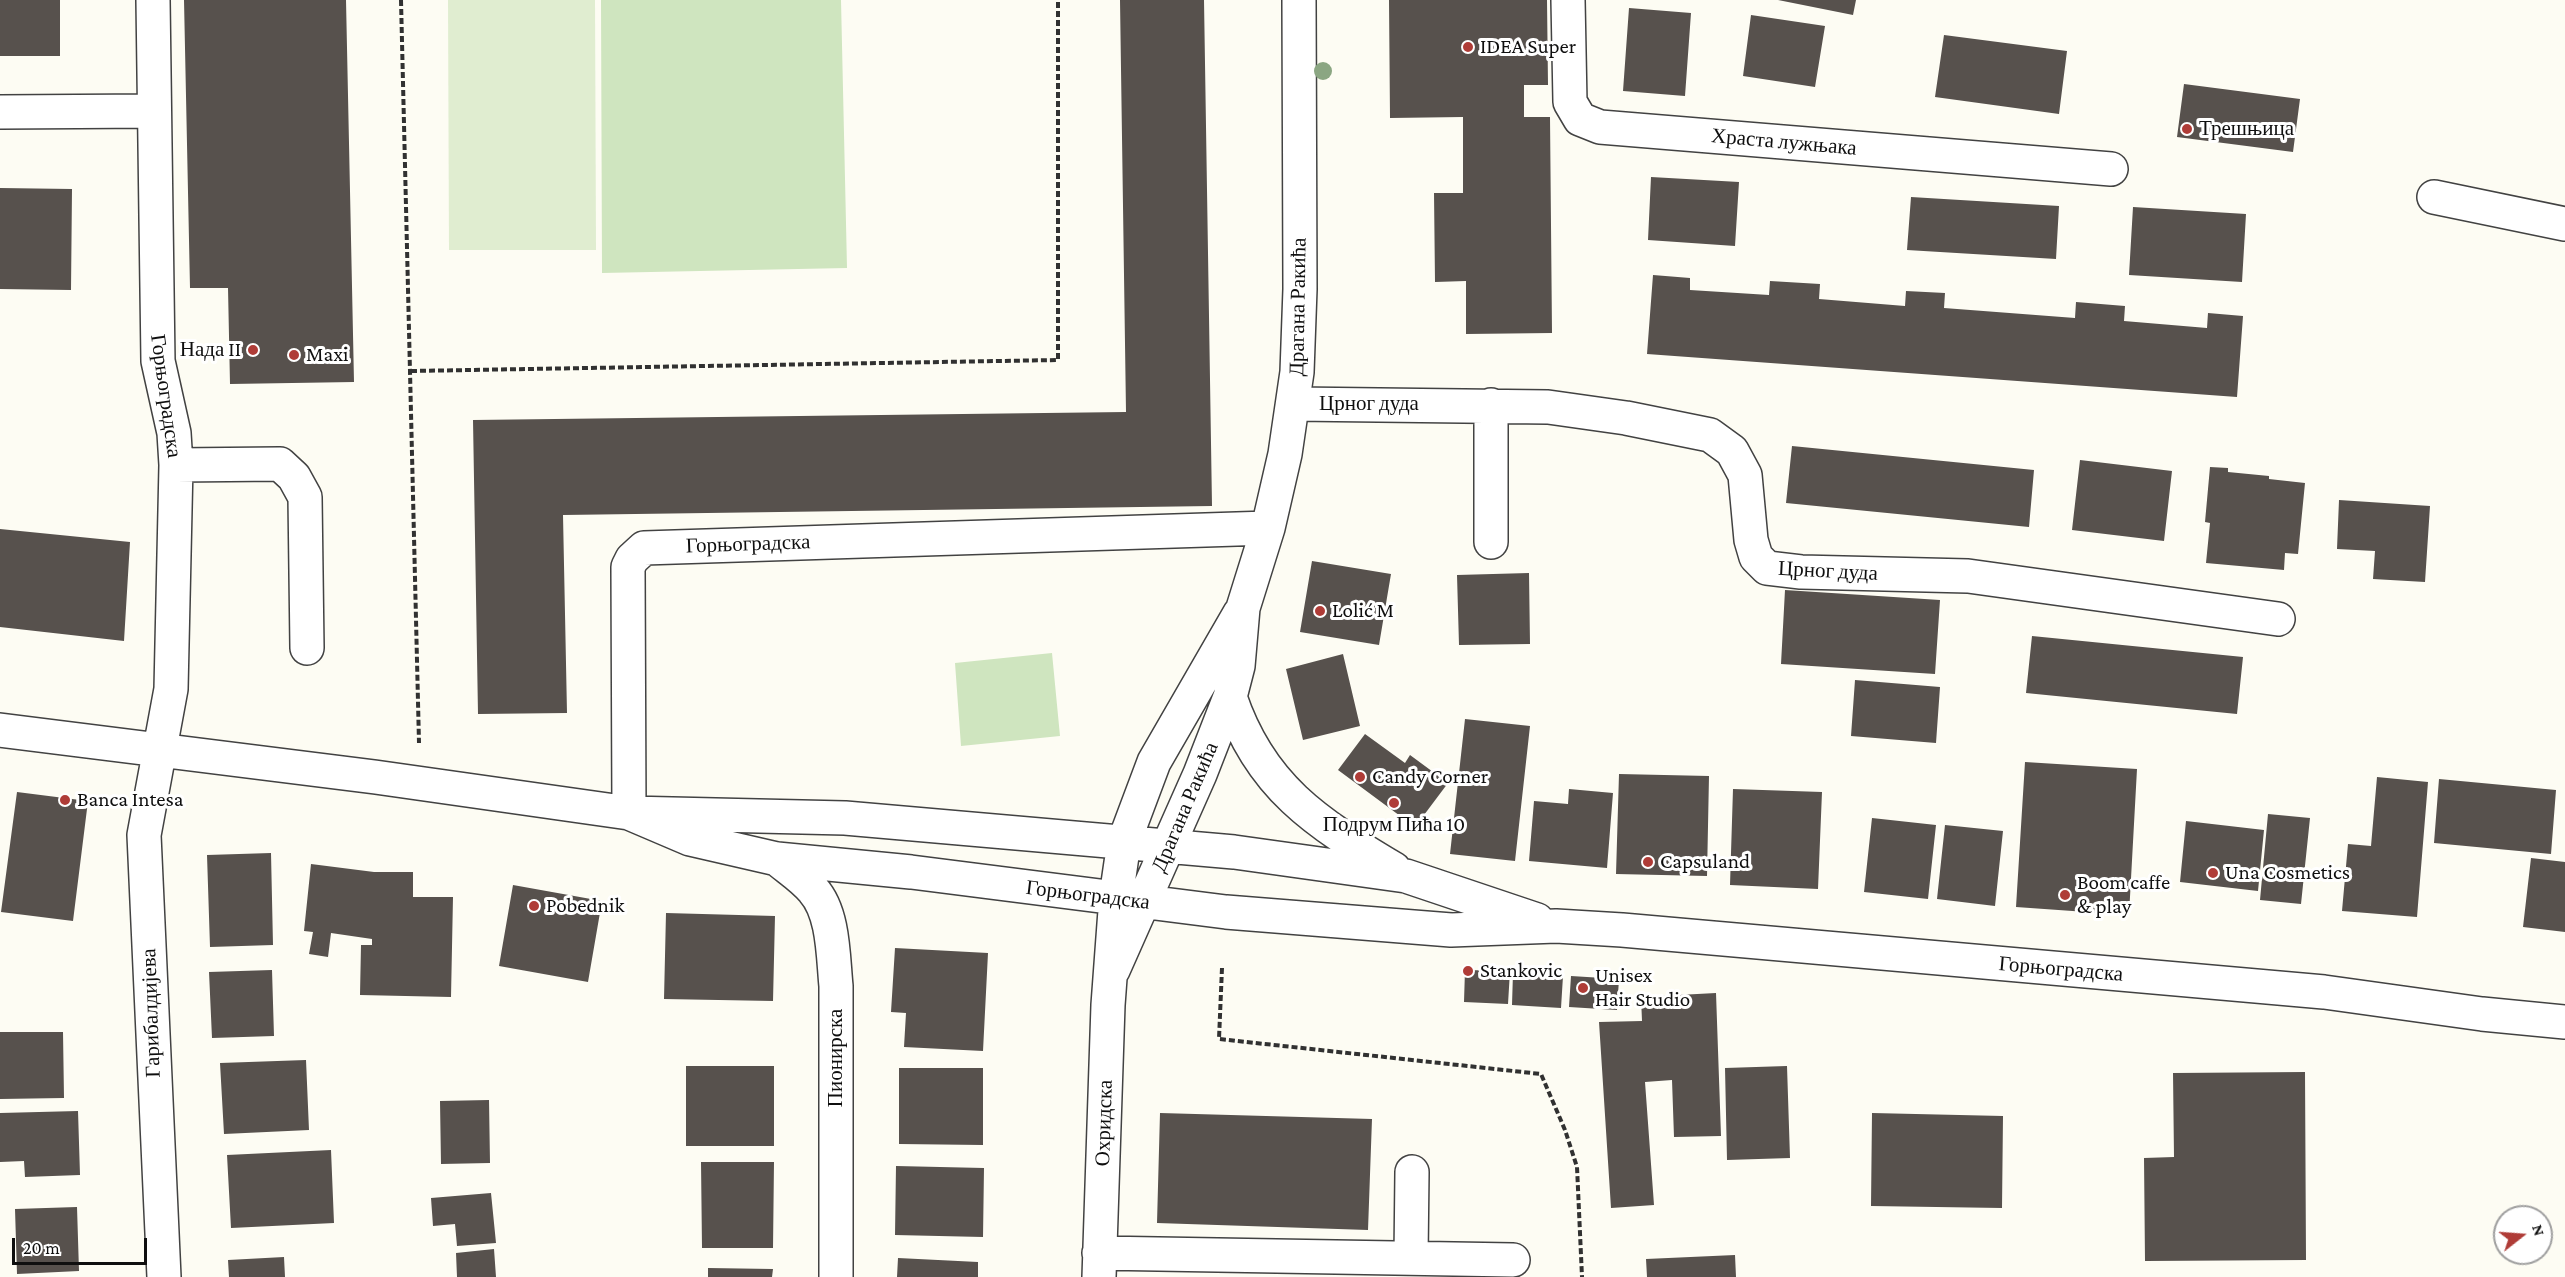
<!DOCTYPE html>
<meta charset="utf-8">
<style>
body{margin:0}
#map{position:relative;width:2565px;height:1277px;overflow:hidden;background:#fdfcf3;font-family:"Crimson Pro",serif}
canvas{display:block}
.north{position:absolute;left:2493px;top:1205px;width:60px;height:60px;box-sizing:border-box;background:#fff;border:2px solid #9f9f9f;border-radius:50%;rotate:73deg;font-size:16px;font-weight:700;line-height:24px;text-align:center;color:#0f0f0f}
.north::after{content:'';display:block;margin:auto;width:21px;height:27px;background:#af3c37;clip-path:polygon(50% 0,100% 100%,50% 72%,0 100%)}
.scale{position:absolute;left:12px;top:1238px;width:135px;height:27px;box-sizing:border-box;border:3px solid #0f0f0f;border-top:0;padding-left:8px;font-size:18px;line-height:21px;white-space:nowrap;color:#0f0f0f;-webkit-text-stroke:4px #fff;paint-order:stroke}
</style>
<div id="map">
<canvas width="2565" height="1277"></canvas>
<div class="north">N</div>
<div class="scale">20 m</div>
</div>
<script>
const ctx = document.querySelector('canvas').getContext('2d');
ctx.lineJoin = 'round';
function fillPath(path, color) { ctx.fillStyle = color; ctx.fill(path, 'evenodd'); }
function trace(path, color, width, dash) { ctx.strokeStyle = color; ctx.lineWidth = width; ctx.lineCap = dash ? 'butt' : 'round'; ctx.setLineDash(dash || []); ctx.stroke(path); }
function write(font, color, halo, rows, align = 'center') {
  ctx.font = font + ' "Crimson Pro",serif'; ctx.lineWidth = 6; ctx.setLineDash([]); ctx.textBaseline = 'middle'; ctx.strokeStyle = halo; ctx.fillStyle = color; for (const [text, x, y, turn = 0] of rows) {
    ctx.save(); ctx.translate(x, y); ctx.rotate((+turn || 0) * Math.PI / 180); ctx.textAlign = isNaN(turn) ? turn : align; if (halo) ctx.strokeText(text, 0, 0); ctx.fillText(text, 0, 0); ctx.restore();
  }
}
fillPath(new Path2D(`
 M601 0H841L847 268 602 273Z
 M1052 653 1060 736 961 746 955 663Z`), '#cfe5bf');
fillPath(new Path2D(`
 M448 0H595L596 250H449Z`), '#e0edd0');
fillPath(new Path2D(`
 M0 0H60V56H0Z
 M184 0H346L354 382 230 384 228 288H190Z
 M1120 0H1204L1212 506 563 515 567 713 478 714 473 420 1126 412Z
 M1389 0H1547L1548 85H1524V117H1550L1552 333 1466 334V281L1435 282 1434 193H1463V117L1390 118Z
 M1778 0H1856L1853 15Z
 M1629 8 1691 13 1685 96 1623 91Z
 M1751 15 1825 26 1815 87 1743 76Z
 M1944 35 2067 51 2059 114 1935 97Z
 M2184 84 2300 99 2293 152 2177 137Z
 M1651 177 1739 182 1735 246 1648 240Z
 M0 188 72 189 71 290 0 289Z
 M1911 197 2059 206 2056 259 1907 250Z
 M2133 207 2246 214 2242 282 2129 275Z
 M1653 275 1690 278V290L1769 295 1770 281 1820 284 1819 299 1905 306 1906 291 1945 293 1944 308 2075 318 2076 302 2125 306 2124 321 2207 328 2208 313 2243 316 2237 397 1647 354Z
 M1792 446 2034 470 2029 527 1786 503Z
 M2080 460 2172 471 2164 541 2072 530Z
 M2210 467 2228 468V472L2269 476V479L2305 483 2298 554 2285 553 2284 570 2206 563 2210 523 2205 522Z
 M2339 500 2430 506 2425 582 2373 579 2375 551 2337 549Z
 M0 529 130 542 124 641 0 627Z
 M1312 561 1391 574 1379 645 1300 632Z
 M1529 573 1530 644 1459 645 1457 575Z
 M1785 590 1940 600 1935 674 1781 664Z
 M2032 636 2243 657 2237 714 2026 693Z
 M1343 654 1360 726 1303 740 1286 669Z
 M1855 680 1940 687 1936 743 1851 736Z
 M1465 719 1530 726 1515 861 1450 854Z
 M1365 734 1405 763 1410 755 1448 783 1415 827 1338 770Z
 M2025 762 2137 769 2129 915 2016 907Z
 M1619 774 1709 776 1707 876 1616 874Z
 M2377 777 2428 782 2417 917 2342 911 2348 844 2371 846Z
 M2439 779 2556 790 2551 854 2434 843Z
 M1569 789 1613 793 1607 868 1529 861 1534 801 1568 804Z
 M1733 789 1822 792 1818 889 1730 885Z
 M17 792 88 801 73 921 1 912Z
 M2268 814 2310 818 2301 904 2260 900Z
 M1872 818 1936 825 1928 899 1864 892Z
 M2186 821 2264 830 2258 891 2180 882Z
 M1945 825 2003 831 1995 906 1937 899Z
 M271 853 273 945 210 947 207 855Z
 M2531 858 2565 862V932L2523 927Z
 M311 864 374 872H413V897H453L451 997 360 995 361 945H372V939L331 933 328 957 309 954 313 932 304 931Z
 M513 885 602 901 588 982 499 966Z
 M666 913 775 916 773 1001 664 999Z
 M895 948 988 953 983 1051 904 1047 906 1013 891 1012Z
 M272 970 274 1036 212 1038 209 972Z
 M1465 970 1510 971 1508 1004 1464 1002Z
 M1513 973 1563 976 1561 1008 1512 1005Z
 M1571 976 1619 979 1617 1010 1569 1007Z
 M1716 993 1721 1136 1674 1137 1672 1080 1645 1082 1654 1205 1611 1208 1599 1022 1642 1021 1641 997Z
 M0 1032H63L64 1098 0 1099Z
 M306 1060 309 1130 224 1134 220 1063Z
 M686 1066H774V1146H686Z
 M1787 1066 1790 1158 1727 1160 1725 1068Z
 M899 1068H983V1145L899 1144Z
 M2305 1072 2306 1260 2145 1261 2144 1158 2174 1157 2173 1073Z
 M489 1100 490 1163 441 1164 440 1101Z
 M78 1111 80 1175 25 1177 24 1161 0 1162V1113Z
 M1160 1113 1372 1119 1368 1230 1157 1223Z
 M1872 1113 2003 1116 2002 1208 1871 1206Z
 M331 1150 334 1223 231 1228 227 1155Z
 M701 1162H774L773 1248H702Z
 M896 1166 984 1168 983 1237 895 1235Z
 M491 1193 496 1243 457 1246 455 1224 433 1226 431 1198Z
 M77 1207 79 1271 17 1274 15 1209Z
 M494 1249 496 1277H457L456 1253Z
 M1735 1255 1736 1277H1647L1646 1259Z
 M284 1257 285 1277H229L228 1260Z
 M898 1258 978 1262V1277H897Z
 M708 1268 773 1269 772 1277H708Z`), '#57514d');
const minor = new Path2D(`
 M153 0 158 361 174 433 176 465 171 689 144 835 164 1277
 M1568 0 1570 102 1580 119 1600 127 2111 169
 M0 112 154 111
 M2434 197 2565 224
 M1294 404 1548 407 1626 418 1710 435 1732 451 1745 475 1751 540 1756 557 1767 568 1801 572 1968 576 2278 619
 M176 465 280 464 294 477 305 497 307 648
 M1491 542V405
 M1230 697C1260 787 1317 823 1394 869
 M0 730 375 777 629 813 845 818 1234 852 1406 876 1537 920
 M629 813 690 839 777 859 911 872 1226 912 1451 930 1556 926 1622 930 2324 992 2482 1014 2565 1022
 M629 813 628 567 632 559 644 548 1268 528
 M777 859C789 869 803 878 813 890 834 913 833 957 836 986V1277
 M1113 970 1200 774 1230 697 1238 666 1243 608 1268 528 1285 454 1297 372 1300 289 1299 0
 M1099 1253 1513 1260
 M1411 1257 1412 1172
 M1099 1277 1108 1005 1116 897 1124 842 1154 762 1240 613`);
trace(minor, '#424242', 36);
trace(new Path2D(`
 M401 0 419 743
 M411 371 1058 360V0
 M1222 968 1219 1039 1541 1074 1565 1130 1577 1167 1582 1277`), '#313131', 4, [6, 3]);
trace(minor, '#fff', 33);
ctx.fillStyle = '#8ba682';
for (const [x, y] of [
 [1323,71]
]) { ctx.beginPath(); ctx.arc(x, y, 9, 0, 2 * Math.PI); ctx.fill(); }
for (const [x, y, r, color] of [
 [1468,47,6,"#af3c37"],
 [2187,129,6,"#af3c37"],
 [253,350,6,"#af3c37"],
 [294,355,6,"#af3c37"],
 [1320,611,6,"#af3c37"],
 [1360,777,6,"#af3c37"],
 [65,800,6,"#af3c37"],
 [1394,803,6,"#af3c37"],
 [1648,862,6,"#af3c37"],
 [2213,873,6,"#af3c37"],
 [2065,895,6,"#af3c37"],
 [534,906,6,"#af3c37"],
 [1468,971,6,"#af3c37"],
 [1583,988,6,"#af3c37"]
]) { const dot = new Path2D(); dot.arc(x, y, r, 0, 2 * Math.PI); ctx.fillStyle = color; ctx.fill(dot); trace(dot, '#fff', 2); }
write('21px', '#0f0f0f', '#fff', [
 ["IDEA Super",1480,47],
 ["Трешњица",2199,129],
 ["Нада II",241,350,"right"],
 ["Maxi",306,355],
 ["Lolić M",1332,611],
 ["Candy Corner",1372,777],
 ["Banca Intesa",77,800],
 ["Подрум Пића 10",1394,825,"center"],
 ["Capsuland",1660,862],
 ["Una Cosmetics",2225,873],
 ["Boom caffe",2077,883],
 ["& play",2077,907],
 ["Pobednik",546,906],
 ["Stankovic",1480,971],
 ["Unisex",1595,976],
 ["Hair Studio",1595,1000]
], 'left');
write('21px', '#0f0f0f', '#fff', [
 ["Храста лужњака",1784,142,5],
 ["Драгана Ракића",1298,307,-89],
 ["Горњоградска",166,396,82],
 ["Црног дуда",1369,404],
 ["Горњоградска",748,544,-2],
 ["Црног дуда",1828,571,3],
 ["Драгана Ракића",1185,807,-67],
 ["Горњоградска",1088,895,7],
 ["Горњоградска",2061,969,5],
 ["Гарибалдијева",151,1013,-92],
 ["Пионирска",836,1058,-90],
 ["Охридска",1104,1123,-88]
]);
</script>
